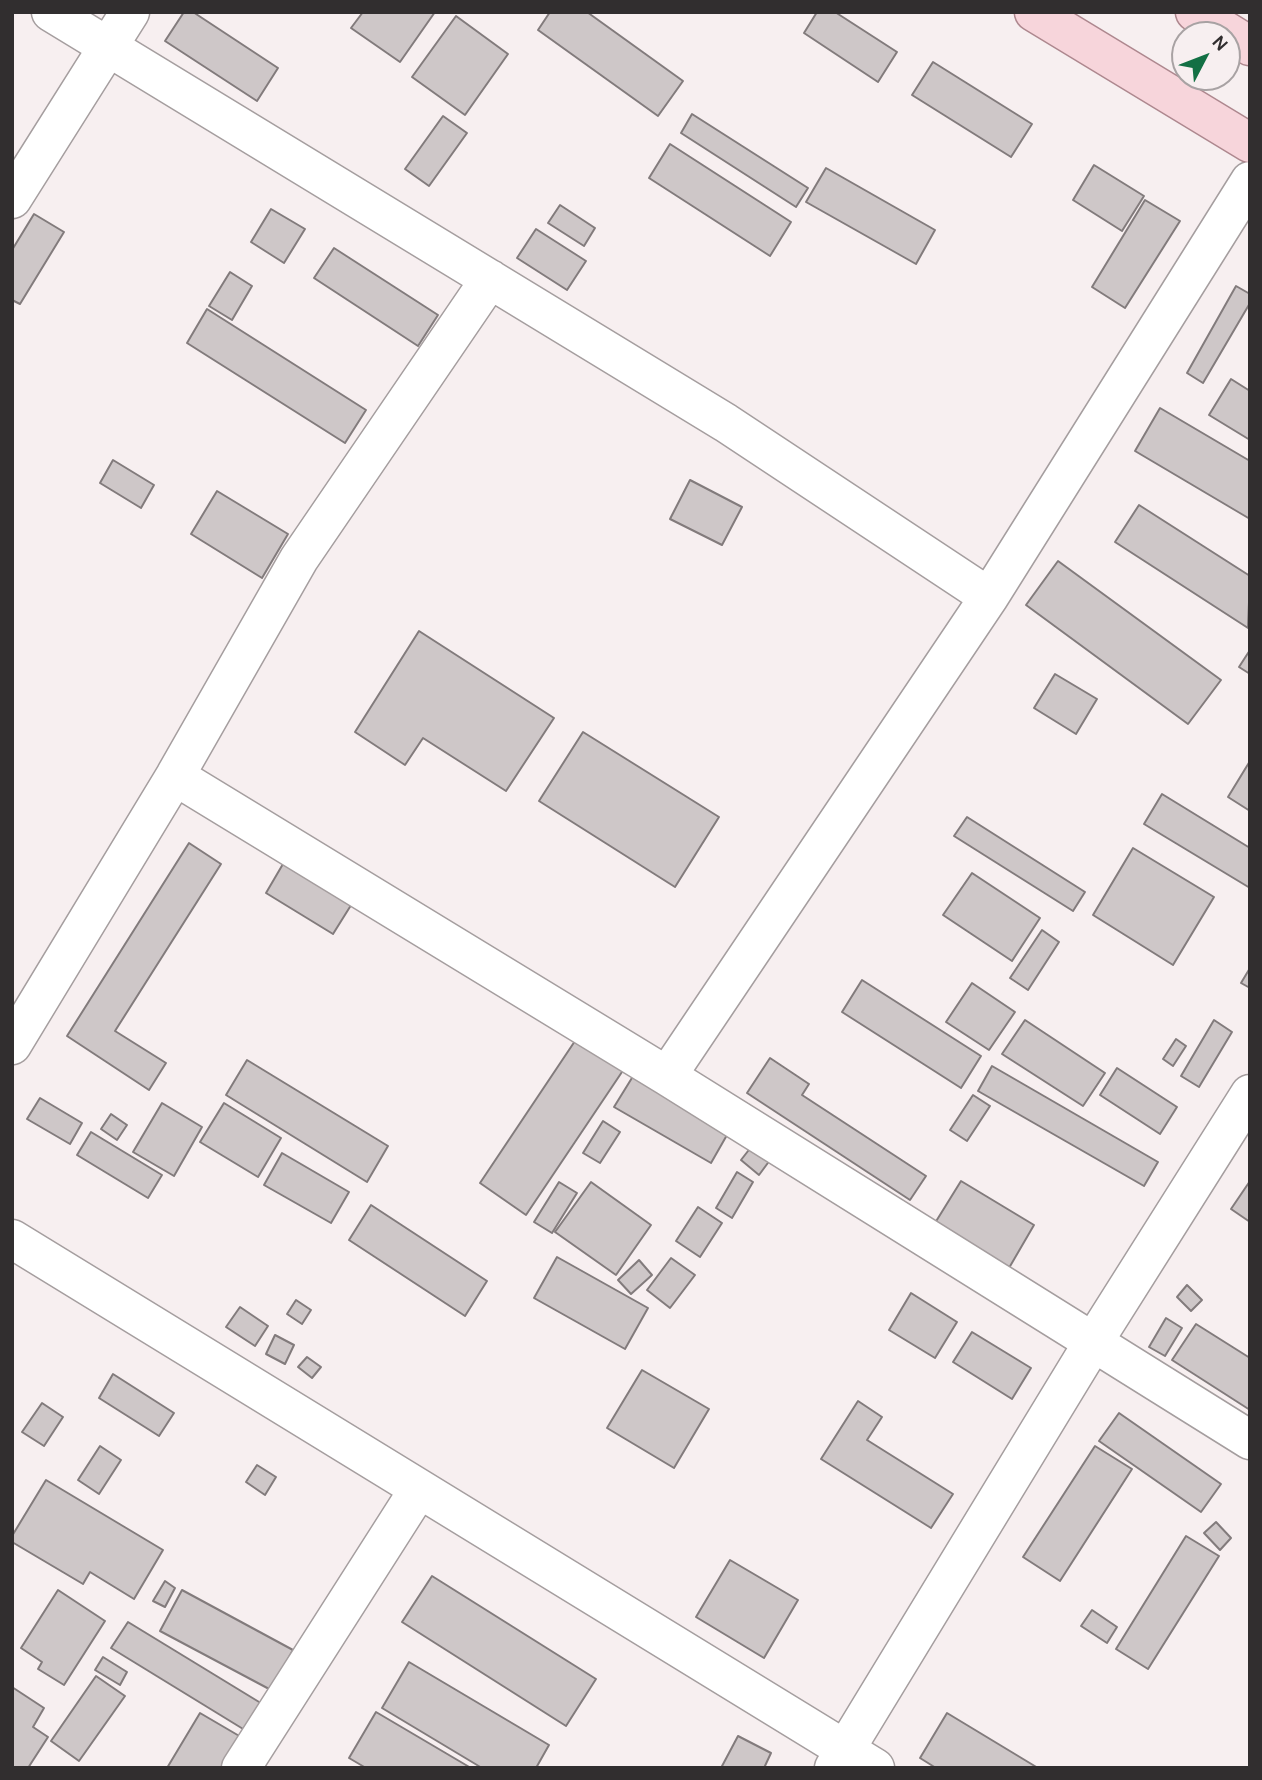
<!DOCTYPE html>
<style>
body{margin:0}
#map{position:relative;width:1262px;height:1780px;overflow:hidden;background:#f7eff0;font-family:Karla,sans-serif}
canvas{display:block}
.frame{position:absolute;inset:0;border:14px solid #312e2f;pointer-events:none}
.north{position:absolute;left:1171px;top:21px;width:70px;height:70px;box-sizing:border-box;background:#f7eff0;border:2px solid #a8a2a3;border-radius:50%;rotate:48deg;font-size:19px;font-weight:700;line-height:28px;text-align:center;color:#312e2f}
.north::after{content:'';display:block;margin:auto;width:24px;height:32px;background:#137044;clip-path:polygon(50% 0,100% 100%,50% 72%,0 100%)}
</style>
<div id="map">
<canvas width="1262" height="1780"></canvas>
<div class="frame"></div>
<div class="north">N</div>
</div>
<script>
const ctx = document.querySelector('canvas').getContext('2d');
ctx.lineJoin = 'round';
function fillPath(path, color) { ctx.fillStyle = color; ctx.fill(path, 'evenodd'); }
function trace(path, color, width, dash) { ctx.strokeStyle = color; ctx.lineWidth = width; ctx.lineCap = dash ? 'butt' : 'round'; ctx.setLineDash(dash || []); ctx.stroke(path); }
const building = new Path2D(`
 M184 12H193L278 68 257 101 165 41Z
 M363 12H435L400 62 351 28Z
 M550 12H587L683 81 658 116 538 30Z
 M817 12H835L897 52 878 82 804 33Z
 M456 16 508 54 465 115 412 77Z
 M933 62 1032 124 1011 157 912 95Z
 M692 114 808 188 796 207 681 133Z
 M443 116 467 133 429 186 405 169Z
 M670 144 791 222 770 256 649 178Z
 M1094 165 1144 196 1122 231 1073 200Z
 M826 168 935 230 916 264 806 202Z
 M1145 200 1180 221 1125 308 1092 287Z
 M560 205 595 228 584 246 548 223Z
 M271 209 305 229 284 263 251 242Z
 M34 214 64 232 20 304 12 300V250Z
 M536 229 586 261 567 290 517 258Z
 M334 248 438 315 418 346 314 278Z
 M230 272 252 286 232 320 209 306Z
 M1236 286 1250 294V303L1203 383 1187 373Z
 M207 309 366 410 345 443 187 343Z
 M1231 379 1250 391V440L1209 415Z
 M1160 408 1250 461V519L1135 451Z
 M113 460 154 485 141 508 100 483Z
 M690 480 742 507 722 545 670 519Z
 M217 491 288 534 262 578 191 534Z
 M1139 505 1250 576 1248 628 1115 542Z
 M1058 561 1221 680 1188 724 1026 605Z
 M419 631 554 718 506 791 423 738 405 765 355 732Z
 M1250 650V674L1239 667Z
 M1055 674 1097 699 1076 734 1034 708Z
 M583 732 719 817 675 887 539 801Z
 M1250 761V811L1228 797Z
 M1162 794 1250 848V888L1144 824Z
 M967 817 1085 892 1073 911 954 836Z
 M189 843 221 864 115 1031 166 1063 149 1090 67 1036Z
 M1133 848 1214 897 1173 965 1093 915Z
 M290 852 358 894 333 934 266 893Z
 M972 873 1040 918 1012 961 943 915Z
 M1042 930 1059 942 1028 990 1010 978Z
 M1250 968V988L1241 983Z
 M862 980 981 1056 961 1088 842 1012Z
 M972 983 1015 1012 989 1050 946 1022Z
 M1025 1020 1105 1073 1083 1106 1002 1054Z
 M1214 1020 1232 1032 1199 1087 1181 1076Z
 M581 1032 628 1063 526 1215 480 1183Z
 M1176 1039 1186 1046 1173 1066 1163 1059Z
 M770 1058 809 1084 802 1095 926 1176 910 1200 747 1093Z
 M247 1060 388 1146 367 1182 226 1095Z
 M992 1066 1158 1162 1144 1186 978 1091Z
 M1117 1068 1177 1107 1160 1134 1100 1095Z
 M635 1073 731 1128 711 1163 614 1107Z
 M973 1095 990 1106 967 1141 950 1130Z
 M40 1098 82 1123 70 1144 27 1119Z
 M162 1103 202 1127 174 1176 133 1152Z
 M224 1103 281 1138 258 1177 200 1142Z
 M111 1114 127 1125 117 1140 101 1129Z
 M603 1121 620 1132 600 1163 583 1153Z
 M91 1132 162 1175 148 1198 77 1155Z
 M755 1142 773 1156 759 1175 741 1160Z
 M282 1153 349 1192 331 1223 264 1185Z
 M737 1172 753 1182 732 1218 716 1208Z
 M961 1181 1034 1225 1009 1268 935 1223Z
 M1250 1181V1222L1231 1209Z
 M559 1182 577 1193 552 1233 534 1222Z
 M591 1182 651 1225 616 1275 555 1232Z
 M371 1205 487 1281 465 1316 349 1240Z
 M698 1207 722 1223 700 1257 676 1241Z
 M557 1257 648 1308 625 1349 534 1298Z
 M671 1258 695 1275 670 1308 647 1290Z
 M639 1260 652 1275 631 1294 618 1280Z
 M1187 1285 1202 1300 1191 1311 1177 1297Z
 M911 1293 957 1322 935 1358 889 1330Z
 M296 1300 311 1310 302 1324 287 1314Z
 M240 1307 268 1326 255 1346 226 1327Z
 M1166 1318 1182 1328 1165 1356 1149 1347Z
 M1196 1324 1250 1358V1410L1172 1360Z
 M972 1332 1031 1368 1012 1399 953 1362Z
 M275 1335 294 1345 285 1364 266 1354Z
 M307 1357 321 1367 312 1378 298 1367Z
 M642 1370 709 1409 674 1468 607 1428Z
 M113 1374 174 1413 159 1436 99 1398Z
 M858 1401 882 1417 867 1440 953 1494 931 1528 821 1459Z
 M42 1403 63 1417 44 1446 22 1432Z
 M1119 1413 1221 1484 1201 1512 1099 1441Z
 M100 1446 121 1460 99 1494 78 1480Z
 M1095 1446 1132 1469 1060 1581 1023 1557Z
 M257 1465 276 1477 265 1495 246 1482Z
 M46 1480 163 1550 134 1599 90 1572 83 1584 12 1542V1536Z
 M1216 1522 1231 1538 1220 1550 1204 1533Z
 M1186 1536 1219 1556 1148 1669 1116 1649Z
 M730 1560 798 1600 764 1658 696 1617Z
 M432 1576 596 1679 566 1726 402 1622Z
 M165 1581 175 1588 165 1607 153 1601Z
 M58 1590 105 1621 64 1685 38 1669 42 1662 21 1648Z
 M182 1590 293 1650 271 1690 160 1631Z
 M1092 1610 1117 1627 1107 1643 1081 1626Z
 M128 1622 264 1705 248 1732 111 1648Z
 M103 1657 127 1672 120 1685 95 1670Z
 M409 1662 549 1745 536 1768H482L382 1708Z
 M96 1676 125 1696 79 1761 51 1741Z
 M12 1687 44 1708 33 1727 48 1737 28 1768H12Z
 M376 1712 471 1768H366L349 1758Z
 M200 1713 241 1737 223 1768H167Z
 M947 1713 1038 1768H936L920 1758Z
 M738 1736 771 1753 764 1768H721Z`);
fillPath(building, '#cec7c8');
trace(building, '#827b7c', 2);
const minor = new Path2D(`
 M51 12 726 423 989 597
 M12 199 130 12
 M175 776 667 1076 1250 1440
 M12 1045 175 776 299 559 490 279
 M667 1076 989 597 1250 181
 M12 1239 875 1768
 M241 1768 419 1489
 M834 1768 1094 1341 1250 1094`);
const major = new Path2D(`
 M1034 12 1250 143
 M1195 12 1250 46`);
trace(minor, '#a59e9f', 41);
trace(major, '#ae888f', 41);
trace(minor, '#fff', 38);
trace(major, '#f7d5db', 38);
</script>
